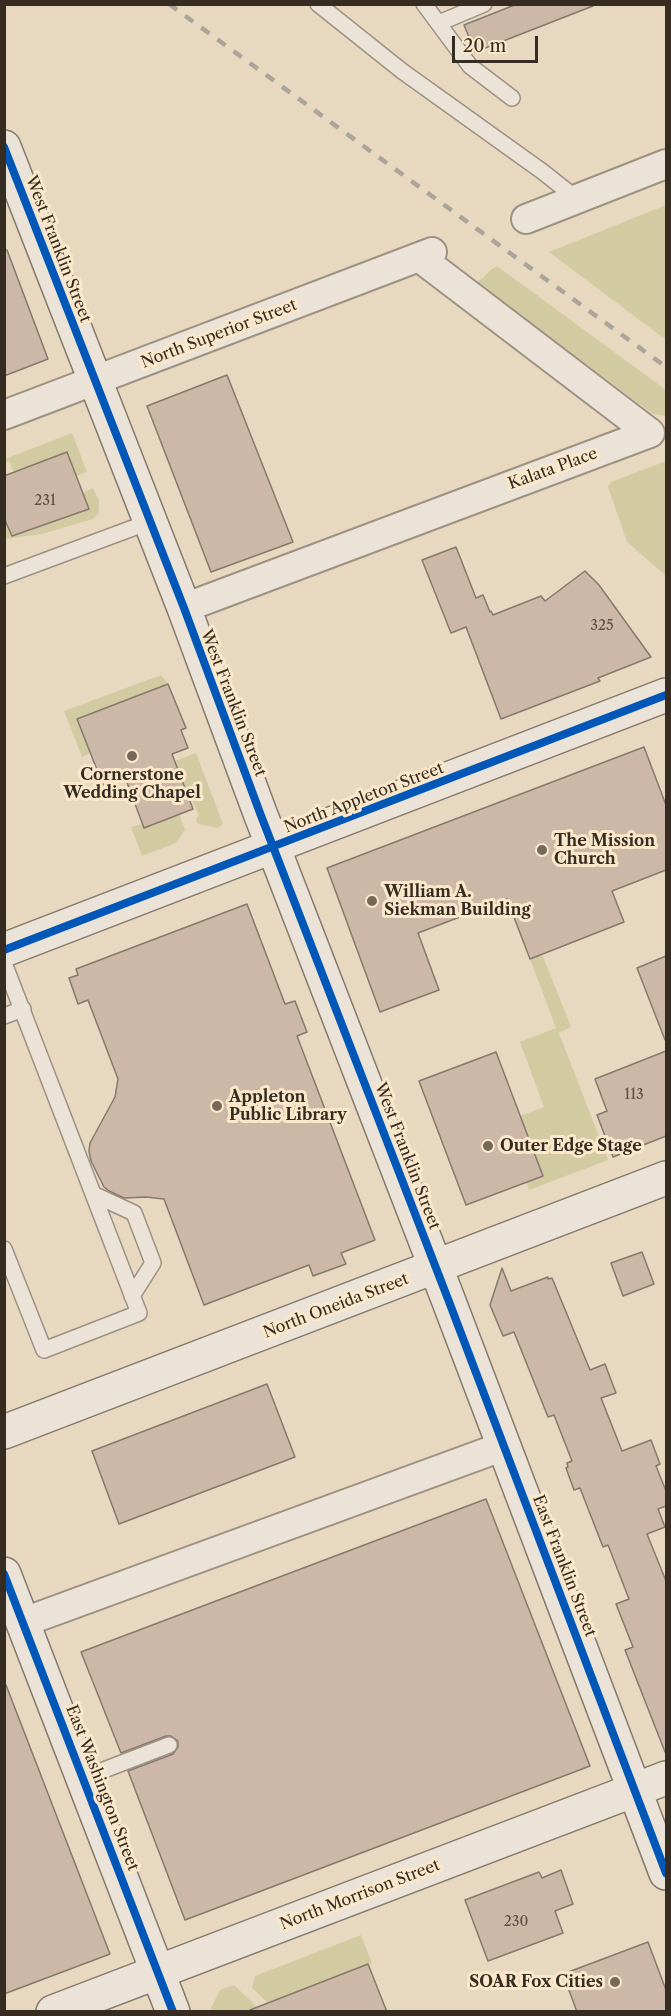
<!DOCTYPE html>
<style>
body{margin:0}
#map{position:relative;width:671px;height:2016px;overflow:hidden;background:#e8d8c0;font-family:"Libre Caslon Text",serif}
canvas{display:block}
.frame{position:absolute;inset:0;border:6px solid #372c22;pointer-events:none}
.scale{position:absolute;left:452px;top:36px;width:86px;height:27px;box-sizing:border-box;border:3px solid #372c22;border-top:0;padding-left:8px;font-size:18px;line-height:21px;white-space:nowrap;color:#372c22;-webkit-text-stroke:4px #fbe8cb;paint-order:stroke}
</style>
<div id="map">
<canvas width="671" height="2016"></canvas>
<div class="frame"></div>
<div class="scale">20 m</div>
</div>
<script>
const ctx = document.querySelector('canvas').getContext('2d');
ctx.lineJoin = 'round';
function fillPath(path, color) { ctx.fillStyle = color; ctx.fill(path, 'evenodd'); }
function trace(path, color, width, dash) { ctx.strokeStyle = color; ctx.lineWidth = width; ctx.lineCap = dash ? 'butt' : 'round'; ctx.setLineDash(dash || []); ctx.stroke(path); }
function write(font, color, halo, rows, align = 'center') {
  ctx.font = font + ' "Libre Caslon Text",serif'; ctx.lineWidth = 6; ctx.setLineDash([]); ctx.textBaseline = 'middle'; ctx.strokeStyle = halo; ctx.fillStyle = color; for (const [text, x, y, turn = 0] of rows) {
    ctx.save(); ctx.translate(x, y); ctx.rotate((+turn || 0) * Math.PI / 180); ctx.textAlign = isNaN(turn) ? turn : align; if (halo) ctx.strokeText(text, 0, 0); ctx.fillText(text, 0, 0); ctx.restore();
  }
}
fillPath(new Path2D(`
 M666 205V340L549 252Z
 M497 266 666 390V416L653 414 476 282C486 278 486 271 497 266Z
 M72 433 87 472 76 476 14 473 9 461 5 462V459Z
 M666 461V576L627 542 608 487 611 482Z
 M93 488 99 501V513L93 519 42 534 5 539 4 518 12 536 88 509 83 493Z
 M161 675 168 684 78 719 90 753 82 757 64 711Z
 M196 753 223 824 218 828 198 824 196 818 199 816 192 799 190 800 175 761Z
 M179 814 185 830 176 843 142 856 131 827Z
 M542 954 571 1027 559 1033 608 1160 529 1190 526 1182 543 1176 520 1116 544 1107 520 1042 556 1028 530 959Z
 M361 1935 372 1963 286 1996 277 2011 252 1988 255 1976Z
 M234 1985 261 2011H212L211 2008 220 1990Z`), '#d2cba2');
const building = new Path2D(`
 M517 4H593V6L475 52 464 25Z
 M4 250H7L48 359 4 376Z
 M227 375 293 542 211 572 147 406Z
 M67 452 89 509 12 536 4 518V476Z
 M456 547 476 598 483 595 490 612 491 611 493 615 541 596 545 601 585 571 599 585 651 657 598 678 600 681 501 719 466 627 451 633 422 560Z
 M168 684 186 728 181 730 188 748 172 754 193 809 144 828 125 777 103 785 77 719Z
 M644 747 666 805V870L612 891 624 922 530 959 507 899 418 933 439 990 380 1012 327 868Z
 M247 904 285 1004 295 1001 307 1032 297 1036 375 1240 341 1253 346 1264 313 1276 309 1265 204 1305 164 1199 146 1197 124 1198 109 1191 104 1187 91 1161 89 1151 90 1143 115 1097 118 1079 88 1000 78 1004 69 978 78 975 76 969Z
 M666 956V1040H665L637 968Z
 M666 1051V1136L613 1157 597 1115 607 1111 595 1079Z
 M496 1052 543 1176 466 1205 419 1081Z
 M642 1252 654 1284 623 1296 611 1263Z
 M502 1268 511 1291 548 1277V1279L552 1278 590 1370 605 1364 616 1393 601 1398 622 1451 651 1440 660 1464 656 1466 666 1491V1506L658 1509 665 1527 647 1534 666 1581V1751L665 1752 625 1650 633 1647 616 1604 629 1599 608 1545 603 1547 580 1488 574 1490 566 1468 568 1467 567 1463 572 1461 554 1415 548 1417 514 1332 503 1336 490 1305Z
 M267 1384 295 1457 119 1524 92 1451Z
 M486 1499 590 1766 185 1920 128 1771 173 1754 178 1747V1741L171 1736H166L121 1753 81 1652Z
 M6 1685 110 1954 4 1994V1686Z
 M561 1870 573 1904 555 1911 563 1933 488 1961 465 1900 539 1872 542 1878Z
 M648 1942 666 1990V2012H577L563 1974Z
 M368 1964 387 2012H250V2010Z`);
fillPath(building, '#cdb8a7');
trace(building, '#83796d', 1.5);
const lane = new Path2D(`
 M318 4 402 71 543 172 577 199
 M424 4 470 66 512 98
 M439 23 484 4
 M4 576 149 522
 M4 963 139 1313 44 1350 4 1249
 M4 1016 23 1009
 M95 1195 134 1213 153 1263 132 1296
 M83 1778 169 1745`);
const street = new Path2D(`
 M526 219 666 164
 M4 415 432 252
 M184 608 650 433 419 257
 M24 1622 504 1446`);
const secondary = new Path2D(`
 M4 147 184 608 260 813 448 1299 666 1873
 M4 950 666 695
 M4 1432 666 1178
 M4 1574 173 2012
 M53 2012 666 1778`);
trace(lane, '#9c9182', 18);
trace(street, '#9c9182', 32);
trace(secondary, '#83796d', 36);
trace(lane, '#ebe3d7', 15);
trace(street, '#ebe3d7', 28);
trace(secondary, '#ebe3d7', 33);
trace(new Path2D(`
 M169 4 666 367`), '#aca49a', 4.5, [10, 10]);
trace(new Path2D(`
 M4 147 184 608 260 813 448 1299 666 1873
 M4 950 666 695
 M4 1574 173 2012`), '#0057b8', 8);
for (const [x, y, r, color] of [
 [132,756,6,"#756859"],
 [542,850,6,"#756859"],
 [372,901,6,"#756859"],
 [217,1106,6,"#756859"],
 [488,1146,6,"#756859"],
 [615,1982,6,"#756859"]
]) { const dot = new Path2D(); dot.arc(x, y, r, 0, 2 * Math.PI); ctx.fillStyle = color; ctx.fill(dot); trace(dot, '#fbe8cb', 2); }
write('14px', '#5c4f43', null, [
 ["231",45,501],
 ["325",602,626],
 ["113",634,1095],
 ["230",516,1922]
]);
write('16px', '#372c22', '#fbe8cb', [
 ["West Franklin Street",58,249,69],
 ["North Superior Street",219,334,-21],
 ["Kalata Place",553,469,-20],
 ["West Franklin Street",233,703,69],
 ["North Appleton Street",364,798,-21],
 ["West Franklin Street",407,1156,69],
 ["North Oneida Street",336,1306,-21],
 ["East Franklin Street",564,1566,69],
 ["East Washington Street",102,1788,69],
 ["North Morrison Street",360,1895,-21]
]);
write('bold 16px', '#372c22', '#fbe8cb', [
 ["Cornerstone",132,775,"center"],
 ["Wedding Chapel",132,793,"center"],
 ["The Mission",554,841],
 ["Church",554,859],
 ["William A.",384,892],
 ["Siekman Building",384,910],
 ["Appleton",229,1097],
 ["Public Library",229,1115],
 ["Outer Edge Stage",500,1146],
 ["SOAR Fox Cities",603,1982,"right"]
], 'left');
</script>
